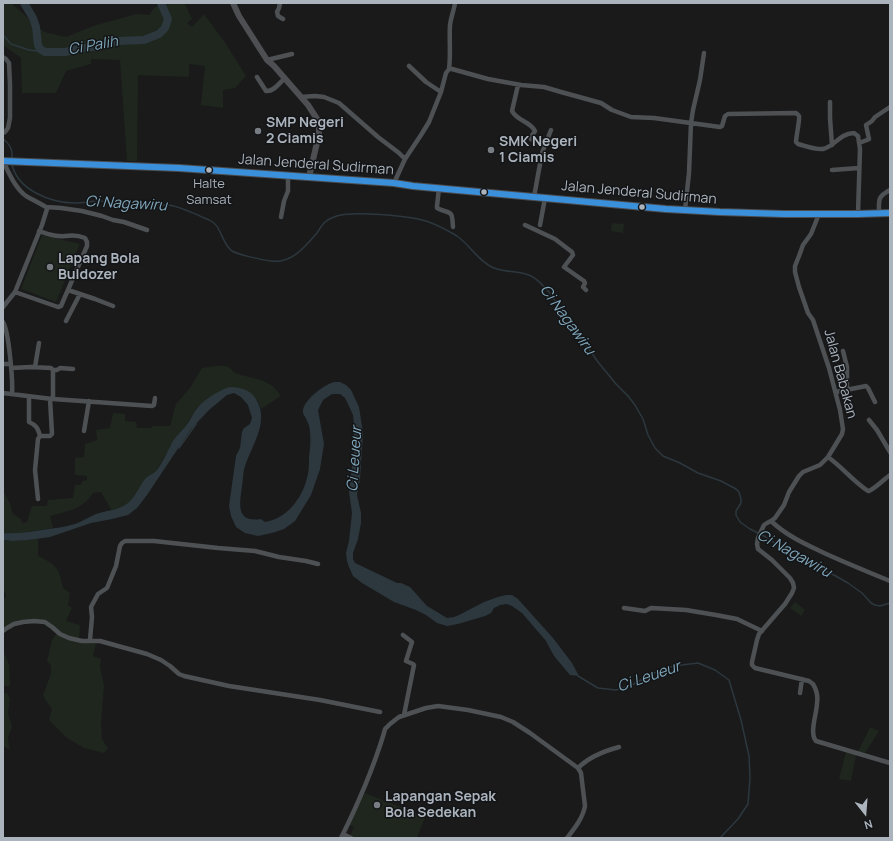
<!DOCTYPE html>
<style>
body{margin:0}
#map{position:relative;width:893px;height:841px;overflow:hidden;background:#1a1a1b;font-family:Manrope,sans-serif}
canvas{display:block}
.frame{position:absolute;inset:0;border:4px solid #abb3bd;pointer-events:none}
.north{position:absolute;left:845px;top:793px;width:40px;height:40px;-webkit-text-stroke:3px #141517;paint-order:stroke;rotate:163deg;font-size:11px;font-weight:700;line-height:16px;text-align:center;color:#abb3bd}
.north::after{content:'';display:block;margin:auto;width:14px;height:18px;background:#abb3bd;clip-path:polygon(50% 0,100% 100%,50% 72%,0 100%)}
</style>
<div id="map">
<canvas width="893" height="841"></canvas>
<div class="frame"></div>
<div class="north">N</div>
</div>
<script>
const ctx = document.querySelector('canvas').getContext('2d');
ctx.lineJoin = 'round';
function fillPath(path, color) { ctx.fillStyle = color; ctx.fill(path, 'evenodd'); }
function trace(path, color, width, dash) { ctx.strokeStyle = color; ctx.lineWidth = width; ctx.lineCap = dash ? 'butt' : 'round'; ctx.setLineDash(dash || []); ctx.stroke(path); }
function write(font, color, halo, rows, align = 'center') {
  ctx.font = font + ' Manrope,sans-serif'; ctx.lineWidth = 3; ctx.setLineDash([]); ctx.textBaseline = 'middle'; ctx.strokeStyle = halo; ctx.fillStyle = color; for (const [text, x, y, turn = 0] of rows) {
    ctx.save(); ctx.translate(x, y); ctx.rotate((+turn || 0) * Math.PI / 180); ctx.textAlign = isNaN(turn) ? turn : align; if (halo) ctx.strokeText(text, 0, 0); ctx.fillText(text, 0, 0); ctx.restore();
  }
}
fillPath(new Path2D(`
 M3 3H11L44 32 66 37 96 25 137 14 149 15 155 7 170 3 185 4 192 19 187 23 192 27 204 14 226 44 246 76 235 88 223 90V108L201 105 205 66 189 64V77L138 75 137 161H127L120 60 91 59V64L66 71 56 93H22L21 58 3 45Z
 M612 223 624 224 623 233 611 231Z
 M42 235 80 244 56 302 21 289Z
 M215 366C219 366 225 365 228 367 232 369 233 373 238 374 255 379 271 379 281 396L261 409 258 401 240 388 198 406 185 427 175 439 156 471 147 477 136 494 128 503 121 508 112 511 101 492 93 493C83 509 68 511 50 516L53 528 14 534 3 533V490L10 504 13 514 21 519 22 523 27 522 32 506H47L48 500 73 498 75 485H80L83 481 87 480V476L75 475V458L84 457 85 444 97 440 96 430 110 428 113 413 125 414V421L136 422 137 428H151L152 426H170L176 404 190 388 202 368Z
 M38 539V556C57 565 59 568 63 588L70 593 68 605 72 608 66 621 80 625 79 641 96 644 93 656 101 659 100 667 104 685 101 723 102 739 108 748 104 753 84 748 67 738 49 720 52 709 46 701 43 695 51 674V666L47 661 52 640 57 633 35 619 3 628V602L6 595 3 588V540L13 541Z
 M795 602 805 610 801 616 790 608Z
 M3 650 9 664 10 686H3Z
 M3 693H7L10 699 8 713 12 727 8 738 10 750 3 746Z
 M870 727 879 731 865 753 858 752Z
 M846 752 856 755 851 781 839 779Z
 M365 793 425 817 417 838H355L350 836 354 827 349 825Z`), '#1e261e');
fillPath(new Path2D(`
 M334 382H340L346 385 351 390 359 407 363 433 360 479 357 495 361 513V523L358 539 353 553V559L355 563 397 583H401L410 587 427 606 447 618 454 617 459 615 484 602 498 597 506 595H512L518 599 553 638 572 663 579 676 570 675 554 656 546 641 522 613 512 606 507 604 500 605 494 608 491 613 485 616 458 624 447 626 437 623 426 615 416 610 394 602 362 583 353 576 349 567 347 561 346 553 349 541 352 513 349 492 354 450V425L353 415 348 404 345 398 340 394H332L323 400 318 410 324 444 320 469 311 495 295 521 284 529 272 533 258 536 245 533 236 527 231 516 229 506 236 456 240 448 242 432 244 428 250 424 252 418 248 405 241 397 234 393 227 395 209 410 191 429 147 495 137 508 128 515 112 519 91 523 50 537 28 540 13 541 3 540V533C16 534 29 532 42 530 54 528 69 527 80 522 86 519 91 516 96 514 107 510 118 511 128 503 135 497 139 487 145 479 148 475 154 474 157 470 163 462 168 450 173 441 176 436 181 432 185 427 190 421 193 413 198 407 204 400 222 388 231 387 239 387 249 390 253 395 272 418 253 443 245 466 243 472 243 480 242 486 240 503 235 523 261 519L265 522C286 519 302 499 307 478 309 472 309 464 309 457 310 449 311 441 310 432 310 429 309 424 307 421 306 417 302 414 303 410 305 399 324 385 334 382Z`), '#2c383e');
trace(new Path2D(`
 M3 35 11 44 29 50 45 52
 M3 139C9 143 13 150 12 158
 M12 164C17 190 51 203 75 203 83 203 91 201 100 201 108 201 116 203 124 204 139 206 153 204 168 205 179 206 190 212 200 216 203 218 208 219 211 221 214 223 218 227 219 230 223 237 225 246 232 251 239 255 263 260 271 261 291 264 305 247 317 233 319 230 321 226 324 223 326 221 331 218 334 217 350 210 410 216 426 221 438 225 447 230 457 236 470 245 479 262 494 268 506 273 519 270 531 276 538 279 544 287 549 292L598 362 616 384 628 396 635 405 643 419 648 435 655 448 663 456 680 463 698 473 721 481 736 489 739 492 741 499V503L736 511V515L740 522 750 529 764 536 781 547 799 554 814 567 834 575 848 583 862 593 871 603 875 605 880 606 890 603
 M179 448 196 424
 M578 676 598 688 616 690 630 686 654 673 673 666 698 663 715 670 729 680 741 720 749 756 750 778 748 804 738 819 720 838`), '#2c383e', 1.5);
trace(new Path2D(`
 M24 3 33 18 36 27 38 45 40 49 45 52H65L83 48 102 46 117 41 144 40 159 34 165 28 168 19 161 3`), '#2c383e', 8);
trace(new Path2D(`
 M280 3 279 8 277 12 278 16 283 19
 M3 57 6 59 9 63 10 85V118L8 128 5 132 3 133
 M267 60 292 54
 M409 66 426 82 441 92
 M449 69C451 54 449 39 450 25 451 17 454 10 455 3
 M257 77 266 91C274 92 279 83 284 79
 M518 85 512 111C517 121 530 121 535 131L531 137V139L544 146
 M301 97 315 96 324 97 339 103 378 137 399 153 405 159
 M830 102V118L832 145
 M859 143 867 140 869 139 866 125 872 121 875 117 890 107
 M832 170 859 168
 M394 183 405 159 421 135 429 122 441 92 446 73 449 69H452L488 79 521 85 544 87 561 92 601 103 612 110 631 117 654 118 720 127 722 126 725 116 728 114 796 113C797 114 798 114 799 116 800 119 796 137 796 142L798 144C806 146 815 150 823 149 836 146 838 134 854 133L858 136 860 149 858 214
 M439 188 437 206V208C451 215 452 208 453 227
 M534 197 542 153 551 130
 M46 207 61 208 82 211 102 216 113 220 124 222 147 230
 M685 210 689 173 691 123 693 110 700 80 704 53
 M819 214 811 234 803 245 799 256 795 266V272L799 287 808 313 813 320 829 368 840 410 843 429 842 434 828 457 820 465 803 472 799 476 789 492 784 505 775 518 771 521 767 523 764 525 758 538 757 544 758 549 772 560 790 578 793 583 794 588 792 593 785 604 759 634 757 640 752 662V665L755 668 809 681 813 684C816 689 818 697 817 703 817 713 809 733 816 741L890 763
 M879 214C879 200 877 197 890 190
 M281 217 284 201 288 191V175
 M525 225 555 239 572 252 573 255 564 267 584 281 585 283 583 287 586 290
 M540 225 545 198
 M68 290 95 299 113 306
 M15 292 58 307 61 306 87 246V242L85 238C73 233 70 237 59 236 52 236 45 233 39 231
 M3 307 15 292 42 225 47 209 46 207C40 203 33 200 26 196 15 188 9 173 3 161
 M66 321 80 294
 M3 322C9 332 13 381 12 394
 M843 351 847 367V389
 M3 364H10
 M35 367 39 343
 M11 368 31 367 51 368 53 370V399L152 406 154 405 155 398
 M53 370H57L60 368 73 369
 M836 392 866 386 868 388 875 402
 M3 393 52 399
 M29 397V422C36 425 38 428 40 436
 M869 420 877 430 890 452
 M84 431 89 401
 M828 457C842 467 853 481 868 491H869C877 487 883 480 890 475
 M38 499 35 470 38 439 40 436H50L52 434 50 399
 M771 521C787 536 805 544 824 553 846 563 868 572 890 581
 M624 608 645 611 651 608 686 610 716 615 737 619 762 631
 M3 631 7 628 14 624 23 622 34 621 45 622 52 627 60 634 69 638 82 641H100L147 654 161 660 170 666 179 674 184 676 229 686 320 700 380 712
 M403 635 412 642 406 661 413 664 414 665 404 715
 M90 640 92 617 91 607 98 594 107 588 116 566 120 546 122 543 125 541H154L218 548 255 551 279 557 306 561 318 564
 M800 693 802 679
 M578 768C589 757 604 751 619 747
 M343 834 351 838
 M341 838C358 804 373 769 384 733L385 729 390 724 399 717 426 708 438 706 468 710 501 717 513 722 530 733 578 768 581 773 585 806C583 818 574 829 567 838`), '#4e5154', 4.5);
trace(new Path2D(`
 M233 3 239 16 267 60 274 66 308 105 319 122V134L309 177`), '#4e4f52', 6);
trace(new Path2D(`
 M3 161 179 168 394 183 413 186 666 209 720 212 784 214H858L890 213`), '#4b4d50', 8);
trace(new Path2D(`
 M3 161 179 168 394 183 413 186 666 209 720 212 784 214H858L890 213`), '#3a90db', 6);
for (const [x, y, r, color] of [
 [258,131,4,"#787d84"],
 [491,150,4,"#787d84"],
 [209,170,3.5,"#abb3bd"],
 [484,192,3.5,"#abb3bd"],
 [642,207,3.5,"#abb3bd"],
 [50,267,4,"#787d84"],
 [377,805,4,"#787d84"]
]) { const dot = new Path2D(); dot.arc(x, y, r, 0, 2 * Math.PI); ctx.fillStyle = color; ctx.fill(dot); trace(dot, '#141517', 1.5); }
write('13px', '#abb3bd', '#141517', [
 ["Halte",209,184],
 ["Samsat",209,200]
]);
write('bold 14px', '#abb3bd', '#141517', [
 ["SMP Negeri",266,123],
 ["2 Ciamis",266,139],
 ["SMK Negeri",499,142],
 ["1 Ciamis",499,158],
 ["Lapang Bola",58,259],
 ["Buldozer",58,275],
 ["Lapangan Sepak",385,797],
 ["Bola Sedekan",385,813]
], 'left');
write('14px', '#abb3bd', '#141517', [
 ["Jalan Jenderal Sudirman",316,165,4],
 ["Jalan Jenderal Sudirman",639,193,5],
 ["Jalan Babakan",840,374,75]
]);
write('italic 15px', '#7fa6ba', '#141517', [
 ["Ci Palih",93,46,-10],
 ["Ci Nagawiru",126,204,3],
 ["Ci Nagawiru",567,320,54],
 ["Ci Leueur",355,459,-86],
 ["Ci Nagawiru",794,554,29],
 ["Ci Leueur",649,677,-19]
]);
</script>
